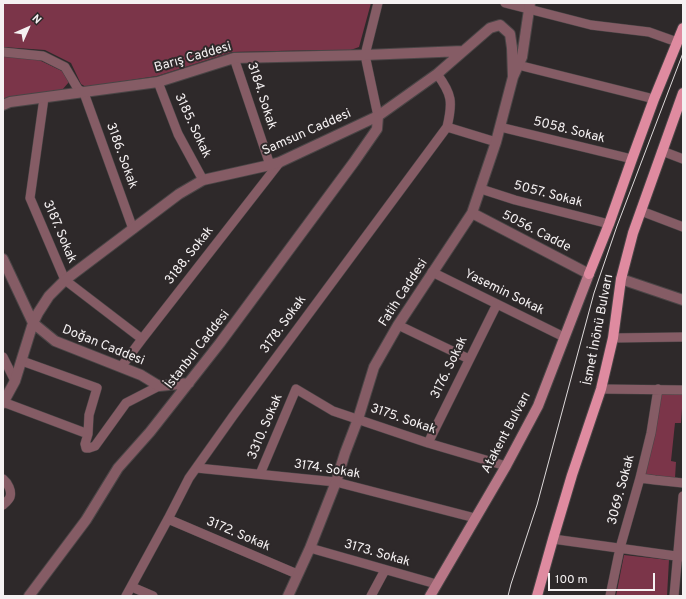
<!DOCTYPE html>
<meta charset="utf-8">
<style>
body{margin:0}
#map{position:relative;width:686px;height:599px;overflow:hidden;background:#2e292a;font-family:Overpass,sans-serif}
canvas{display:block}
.frame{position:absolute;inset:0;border:4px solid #f5f1f2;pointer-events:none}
.north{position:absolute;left:8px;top:8px;width:40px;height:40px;-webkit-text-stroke:3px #2e292a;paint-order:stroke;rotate:45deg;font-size:11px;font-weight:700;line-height:16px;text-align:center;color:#f5f1f2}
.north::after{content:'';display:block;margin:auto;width:14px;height:18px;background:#f5f1f2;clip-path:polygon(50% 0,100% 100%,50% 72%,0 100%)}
.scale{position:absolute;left:548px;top:573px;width:107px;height:18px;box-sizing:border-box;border:2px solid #f5f1f2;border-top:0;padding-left:5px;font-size:12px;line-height:14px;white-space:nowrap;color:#f5f1f2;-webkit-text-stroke:3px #2e292a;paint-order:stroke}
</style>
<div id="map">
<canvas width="686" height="599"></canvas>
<div class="frame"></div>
<div class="north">N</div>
<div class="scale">100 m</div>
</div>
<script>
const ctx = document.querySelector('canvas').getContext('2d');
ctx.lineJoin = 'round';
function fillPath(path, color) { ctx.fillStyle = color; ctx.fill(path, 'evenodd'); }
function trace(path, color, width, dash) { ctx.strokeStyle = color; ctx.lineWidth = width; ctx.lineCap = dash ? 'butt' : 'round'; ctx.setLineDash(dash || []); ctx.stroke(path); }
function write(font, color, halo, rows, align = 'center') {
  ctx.font = font + ' Overpass,sans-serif'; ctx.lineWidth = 4; ctx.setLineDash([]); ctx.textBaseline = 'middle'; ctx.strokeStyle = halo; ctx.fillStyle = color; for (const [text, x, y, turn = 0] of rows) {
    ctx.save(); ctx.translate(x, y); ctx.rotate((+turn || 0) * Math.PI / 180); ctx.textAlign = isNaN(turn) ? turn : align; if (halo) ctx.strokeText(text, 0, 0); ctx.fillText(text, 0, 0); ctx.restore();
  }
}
fillPath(new Path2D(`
 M6 3H371L359 47 348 51 322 50 232 52 157 76 86 87 81 84 71 63 45 50 3 47V4Z
 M3 55 39 60 62 71 69 82 62 90 3 101Z
 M661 393 683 394 681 423H675L671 461 676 462 675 478 645 474Z
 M624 555 669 560 667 596H616Z`), '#7b3549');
const minor = new Path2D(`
 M505 3 591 25 649 32 677 42
 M3 52 43 56 65 67 78 89 84 93 133 229
 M234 58 270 165
 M518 65 654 99
 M158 82 178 134 203 180
 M44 98 30 198 65 280 142 339
 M378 116 365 55 378 3
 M447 127 496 142
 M500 127 632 159
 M662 151 683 159
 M481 189 515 200 609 224
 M641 211 683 227
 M432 272 564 337
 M398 325 469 359
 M613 338 683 337
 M3 357 15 381
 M22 361 97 388 89 415 88 434 85 444 86 448H89L95 446 126 403 159 386
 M121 367 142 339 280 162
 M601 389 683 390
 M3 402 88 434
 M428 443 497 304
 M197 468 336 482 475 518
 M260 474 296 389 333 411 428 443 506 466
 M640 478 655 480 683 483
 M3 479C8 483 12 491 10 497 9 500 5 503 3 505
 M168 519 297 574
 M553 539 683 557
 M310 548 436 584
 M132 587 153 596
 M126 596 168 519 189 478 233 416 447 127C453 102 452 94 437 74
 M371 596 385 570
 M610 596 620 548 640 478 651 433 658 389
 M674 596 683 496`);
const tertiary = new Path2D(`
 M3 105 10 102 158 82 234 58 365 55 463 51
 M472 213 589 274
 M3 259 33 323 55 341 141 375 159 386 189 383
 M621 279 683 300
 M3 403 15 381 33 323 38 313 49 296 65 280 179 194 203 180 270 165 280 162 378 116 437 74 490 28 500 25 510 34 512 48 513 77
 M29 596 86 520 118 468 150 432 220 343 354 162 377 129 378 116
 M288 596 310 548 336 482 345 453 358 419 374 367 398 325 472 213 496 142 513 77 522 57 530 3`);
const secondary = new Path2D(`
 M430 596 506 466 538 406 589 274`);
const primary = new Path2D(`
 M589 274 609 224 632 159 654 99 683 28
 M537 596 553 539 572 475 601 389 613 338 621 279 633 233 683 93`);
trace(minor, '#4a4546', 10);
trace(tertiary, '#4a4546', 12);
trace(secondary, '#4a4546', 12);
trace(primary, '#4a4546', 12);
trace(minor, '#855c65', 9);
trace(tertiary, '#855c65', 10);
trace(secondary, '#b87787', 10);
trace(primary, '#df8ba0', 10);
trace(new Path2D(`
 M508 596 511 584 537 505 594 293 617 226 683 53`), '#ddd9da', 1);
write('13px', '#f5f1f2', '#2e292a', [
 ["Barış Caddesi",193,58,-16],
 ["3184. Sokak",261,96,72],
 ["3185. Sokak",192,126,65],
 ["5058. Sokak",569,131,14],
 ["Samsun Caddesi",307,133,-24],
 ["3186. Sokak",121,156,70],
 ["5057. Sokak",548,195,15],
 ["3187. Sokak",59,232,67],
 ["5056. Cadde",536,232,27],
 ["3188. Sokak",190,256,-52],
 ["Fatih Caddesi",404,293,-57],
 ["Yasemin Sokak",504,293,26],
 ["3178. Sokak",284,325,-54],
 ["İsmet İnönü Bulvarı",599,330,-79],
 ["Doğan Caddesi",103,346,22],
 ["İstanbul Caddesi",198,350,-52],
 ["3176. Sokak",450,368,-64],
 ["3175. Sokak",403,420,19],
 ["3310. Sokak",266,427,-67],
 ["Atakent Bulvarı",507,433,-62],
 ["3174. Sokak",327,470,9],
 ["3069. Sokak",622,490,-75],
 ["3172. Sokak",238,535,23],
 ["3173. Sokak",377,554,16]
]);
</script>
